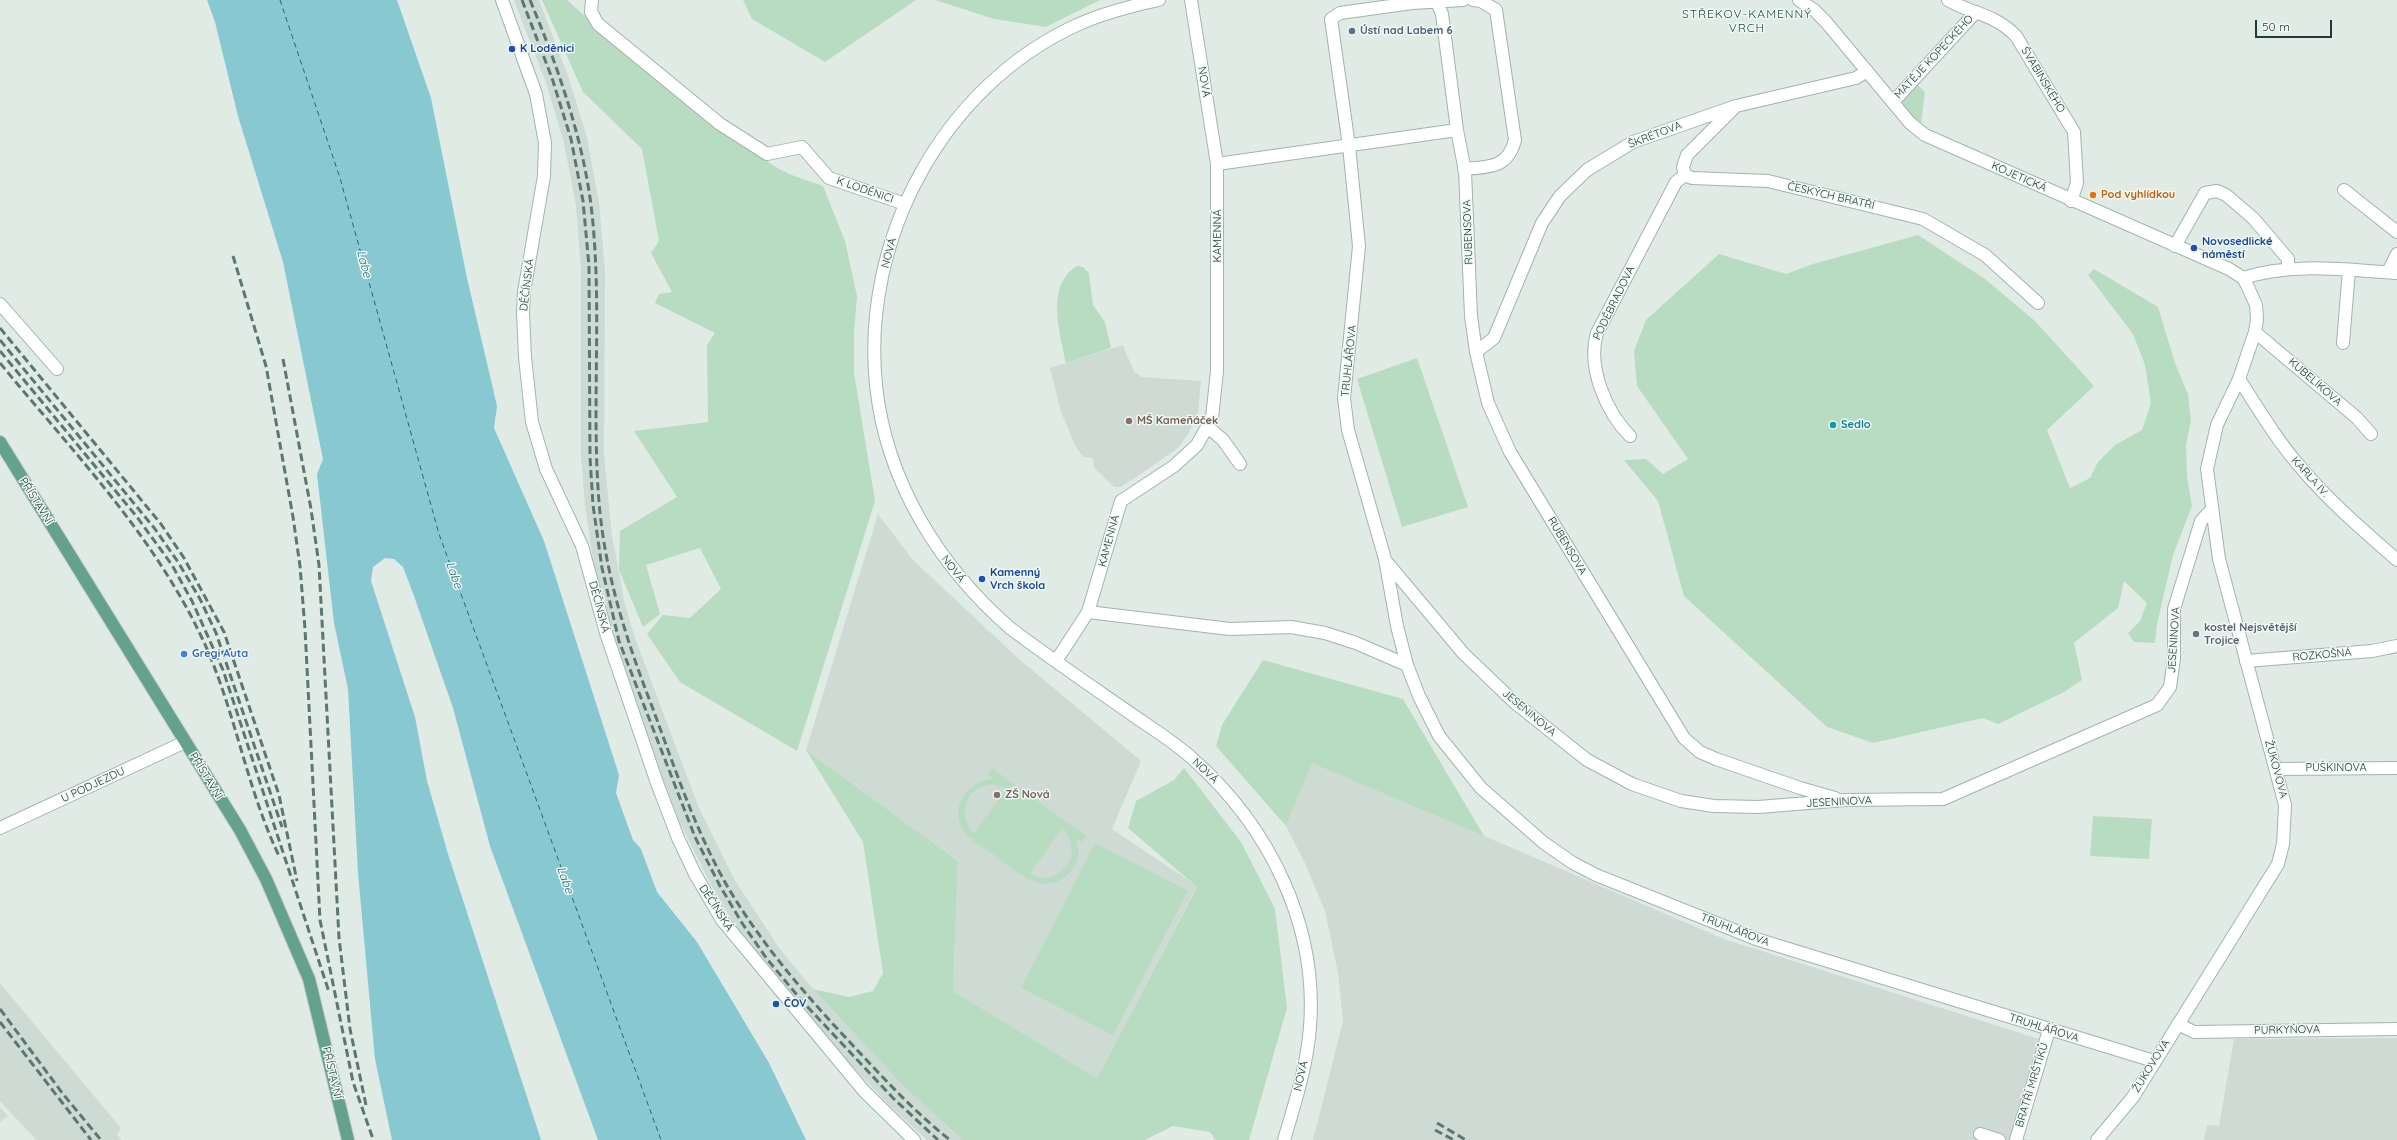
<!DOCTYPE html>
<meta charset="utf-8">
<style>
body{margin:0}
#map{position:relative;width:2397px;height:1140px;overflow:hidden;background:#e0ebe6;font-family:Quicksand,sans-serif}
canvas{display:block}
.scale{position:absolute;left:2255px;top:20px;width:77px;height:18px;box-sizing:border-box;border:2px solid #203b33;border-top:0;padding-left:5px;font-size:12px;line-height:14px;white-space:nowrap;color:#203b33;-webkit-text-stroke:3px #f0f8f4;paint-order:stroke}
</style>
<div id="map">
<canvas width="2397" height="1140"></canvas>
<div class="scale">50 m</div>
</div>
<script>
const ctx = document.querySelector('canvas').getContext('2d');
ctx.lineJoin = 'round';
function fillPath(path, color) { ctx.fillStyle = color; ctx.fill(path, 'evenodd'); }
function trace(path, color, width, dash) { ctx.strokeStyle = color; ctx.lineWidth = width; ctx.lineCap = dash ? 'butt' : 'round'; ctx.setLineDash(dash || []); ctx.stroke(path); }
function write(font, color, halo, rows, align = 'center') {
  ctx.font = font + ' Quicksand,sans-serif'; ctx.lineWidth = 3; ctx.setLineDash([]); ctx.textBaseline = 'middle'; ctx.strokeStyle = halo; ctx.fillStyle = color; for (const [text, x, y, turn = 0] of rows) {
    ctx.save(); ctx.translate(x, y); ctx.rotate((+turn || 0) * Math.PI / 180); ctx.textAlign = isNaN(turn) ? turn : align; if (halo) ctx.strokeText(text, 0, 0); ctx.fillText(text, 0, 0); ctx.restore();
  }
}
fillPath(new Path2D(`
 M514 0H539L568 76 587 137 599 203 605 269 604 454 612 535 625 605 635 638 699 808 734 879 780 949 813 989 904 1087 963 1140H927L887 1103 841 1054 761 963 737 928 714 891 677 817 613 645 595 573 585 505 581 455V270L576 206 564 143 546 83Z
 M1123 345 1134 372 1142 377 1201 381 1198 413 1188 434 1178 448 1135 478 1120 487H1114L1094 468 1093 458 1083 457 1075 445 1061 412 1050 368Z
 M878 514 913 560 1019 659 1141 761 1112 829 1197 886 1097 1078 953 991 958 861 806 750Z
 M1312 762 1724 939 2039 1039 2011 1135 2029 1140H1313L1343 1021 1338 973 1325 911 1304 861 1286 826Z
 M0 983 121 1128 117 1135 121 1140H36L0 1101Z
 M2397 1038V1140H2204L2207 1125 2219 1126 2234 1039Z
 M0 1107 8 1116 0 1122Z`), '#cedbd4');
fillPath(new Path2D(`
 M542 0H567C626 55 692 101 756 150 773 171 798 177 823 186L845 241 857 296 854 333V373L875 501 797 751 680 682 647 634 663 615 690 618 721 589 700 548 646 565 660 614 643 627 619 570 620 531 677 497 634 431 708 422 707 345 715 333 655 303 659 294 672 292 651 253 659 241 642 149 583 92Z
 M743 0H916L825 62 752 19Z
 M935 0H1100L1046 27 994 19Z
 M1915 82 1925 92 1921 124 1913 119 1897 102Z
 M1918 235 1985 279 2035 321 2094 386 2047 430 2070 488 2090 478 2098 462 2115 445 2142 430 2151 403 2145 365 2133 334 2088 275 2094 269 2158 307 2175 363 2188 394 2191 421 2186 445 2187 477 2192 506 2173 555 2157 624 2155 643 2134 642 2128 633 2140 621 2147 603 2124 581 2118 608 2074 643 2082 680 2064 692 1998 724 1983 718 1873 743 1827 727 1684 596 1658 501 1624 460 1646 459 1663 474 1688 459 1637 386 1634 351 1646 320 1719 254 1786 274 1813 264Z
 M1077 266 1083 267 1089 273 1093 305 1105 322 1111 348 1066 363C1060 333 1045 285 1077 266Z
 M1417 358 1468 507 1402 527 1357 379Z
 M1263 660 1403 699 1484 836 1312 763 1286 826 1216 746 1222 725Z
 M806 750 958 861 953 991 1097 1078 1197 887 1128 828 1136 801 1174 780 1184 768 1241 842 1275 909 1287 1008 1249 1140H1215L1210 1132 1173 1126 1145 1140H963L904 1087 813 989 849 997 873 991 883 973 863 842Z
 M992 768 1086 836 1082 842 1076 838C1080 850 1079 863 1070 872 1046 900 1016 871 994 855 985 848 972 842 965 833 947 808 967 781 993 779L988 774ZM993 784 1006 789 974 833C955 814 967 786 993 784ZM1062 828C1087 852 1060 889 1030 874Z
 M2093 816 2152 819 2149 859 2090 856Z
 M1095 843 1188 891 1113 1035 1021 988Z`), '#b8dcc1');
fillPath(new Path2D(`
 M207 0H397L431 98 467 278 497 406 494 428 544 541 619 775 616 793 633 840 641 849 657 892 697 942 769 1063 806 1140H598L490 846 453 708 414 596 403 567 394 559 385 558 373 567 371 581 415 717 427 781 448 854 541 1140H392L375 1059 358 873 348 689 334 623 317 474 323 459 283 262 238 116 215 22Z`), '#87c8d1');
trace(new Path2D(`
 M280 0 340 178 439 534 661 1140`), '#1a6a77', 1, [5, 4]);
const street = new Path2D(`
 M592 0 591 12 598 24 720 124 767 154 802 147 829 178 905 204
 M1463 0 1412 3 1340 13 1331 19 1349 146 1359 246 1344 398 1348 430 1385 559 1397 626 1407 665 1419 696 1439 736 1481 788 1544 843 1573 863 1596 875 1756 939 2154 1061
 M1948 0C1972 14 1995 14 2016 36L2074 132 2077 183 2071 201
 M1437 2 1442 14 1457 130 1465 171 1471 316 1476 352 1488 403 1510 452 1684 738 1700 752 1716 759 1800 788 1835 798
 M1893 102 1976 12
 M1735 107 1687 155 1683 167 1685 175 1692 178 1768 181 1923 219 1985 255 2038 303
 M1217 164 1457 130
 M1464 169C1489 167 1508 168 1515 140L1496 10 1481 1 1473 0
 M2344 190 2397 232
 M2175 246 2205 193 2217 191 2226 195 2253 218 2288 259V269
 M2388 272 2397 254
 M2243 278C2292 262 2346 270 2397 273
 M0 304 57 369
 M2255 332 2357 418 2371 434
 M2343 343 2349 270
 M1476 352 1494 338 1542 223 1560 196 1587 170 1633 142 1736 106 1856 78 1867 71
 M1208 427 1223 440 1240 464
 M1630 436C1606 412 1587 367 1597 333L1676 182 1685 175
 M1385 560 1463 653 1514 702 1587 760 1632 784 1681 801 1714 806 1759 807 1845 800 1943 799 2157 705 2170 687 2174 659V609L2201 521 2212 509
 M1088 612 1230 629 1291 627 1325 633 1356 643 1407 665
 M1056 661 1088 612 1121 501 1174 466 1197 445 1212 418 1217 371V164L1191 0
 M2246 661 2372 651 2397 646
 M2276 769 2397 768
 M0 828 185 742
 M2178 1024 2194 1032 2397 1029
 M1980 1134 1999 1140
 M2016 1140 2049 1030`);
const secondary = new Path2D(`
 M502 0 536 94 545 143 544 176 524 292 523 313 525 357 532 422 546 469 582 546 606 633 657 783 678 838 695 874 722 920 864 1091 914 1140
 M1159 0C1131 6 1103 13 1077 25 943 86 861 239 876 385 886 481 938 565 1010 628 1051 659 1094 688 1137 718 1156 731 1177 744 1194 760 1269 827 1318 925 1310 1027 1307 1066 1295 1103 1284 1140
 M1799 0 1814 10 1826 22 1910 123 1925 135 2229 269 2243 278 2247 285 2256 305 2257 319 2255 332 2239 379 2217 425 2207 469 2219 559 2285 805 2283 844 2278 864 2133 1097 2097 1140
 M2239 379C2259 410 2278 442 2302 469 2331 503 2364 531 2397 560`);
const primary = new Path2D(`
 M0 442 240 830 266 879 309 979 348 1140`);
trace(street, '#a3b3ad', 14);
trace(secondary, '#9eb7ad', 14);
trace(primary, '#c1c8c6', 14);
trace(street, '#fff', 12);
trace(secondary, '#fff', 12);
trace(primary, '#64a18f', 12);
trace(new Path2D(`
 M522 0 552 78 571 139 583 201 589 266 590 457 593 505 602 568 619 641 695 837 720 886 742 923 767 959 802 1001 893 1098 938 1140
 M530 0C557 65 582 135 591 205 603 304 591 404 599 502 605 575 627 642 653 709 675 769 695 829 726 884 762 946 810 1000 859 1052 888 1083 917 1114 950 1140
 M233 256 266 366 293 517 300 566 305 629 320 920 353 1082 373 1139
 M0 328 161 524 184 558 224 632 279 795 297 881
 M0 340 155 529 178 562 200 599 216 633 282 827
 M0 351 137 517 172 565 192 601 223 670 329 992
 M283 359 311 509 319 565 339 938 350 1029 366 1105
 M0 363C72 451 153 534 202 638 235 708 246 788 280 858
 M0 1009 63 1094 101 1140
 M0 1022 91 1140
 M1437 1123 1466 1140
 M1435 1130 1454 1140`), '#5b776f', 3, [8, 4]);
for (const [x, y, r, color] of [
 [1352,31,4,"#5c6f8a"],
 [512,49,4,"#1a4fb4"],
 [2093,195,4,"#e8710a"],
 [2194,248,4,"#1a4fb4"],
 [1129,421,4,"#8d6e63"],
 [1833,425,4,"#0f9aa8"],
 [982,579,4,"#1a4fb4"],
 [2196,634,4,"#6b7280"],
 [184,654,4,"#3f7fe0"],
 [997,795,4,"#8d6e63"],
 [776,1004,4,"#1a4fb4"]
]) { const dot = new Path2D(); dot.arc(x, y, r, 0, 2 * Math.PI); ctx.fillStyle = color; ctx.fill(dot); trace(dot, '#f0f8f4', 1.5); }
write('bold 11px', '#4e5e75', '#f0f8f4', [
 ["Ústí nad Labem 6",1360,31]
], 'left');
write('bold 11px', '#164399', '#f0f8f4', [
 ["K Loděnici",520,49],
 ["Novosedlické",2202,242],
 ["náměstí",2202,255],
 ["Kamenný",990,573],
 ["Vrch škola",990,586],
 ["ČOV",784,1004]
], 'left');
write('11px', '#203b33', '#f0f8f4', [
 ["MATĚJE KOPECKÉHO",1934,57,-47],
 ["ŠVABINSKÉHO",2043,80,59],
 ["NOVÁ",1204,82,81],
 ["ŠKRÉTOVA",1655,135,-21],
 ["KOJETICKÁ",2019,177,24],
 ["K LODĚNICI",865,190,19],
 ["ČESKÝCH BRATŘÍ",1831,196,13],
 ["RUBENSOVA",1468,232,-92],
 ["KAMENNÁ",1218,236,-90],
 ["NOVÁ",889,253,-75],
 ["DĚČÍNSKÁ",527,285,-83],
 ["PODĚBRADOVA",1614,303,-64],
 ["TRUHLÁŘOVA",1349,361,-84],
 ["KUBELÍKOVA",2315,382,41],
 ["KARLA IV.",2310,477,48],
 ["PŘÍSTAVNÍ",36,501,58],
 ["KAMENNÁ",1109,541,-75],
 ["RUBENSOVA",1567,546,59],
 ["NOVÁ",953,569,52],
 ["DĚČÍNSKÁ",599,607,75],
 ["JESENINOVA",2174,640,-86],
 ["ROZKOŠNÁ",2322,655,-5],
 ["JESENINOVA",1529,713,40],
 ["PUŠKINOVA",2336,768],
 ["ŽUKOVOVA",2276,769,75],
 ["NOVÁ",1205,771,44],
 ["PŘÍSTAVNÍ",206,776,58],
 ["U PODJEZDU",93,785,-25],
 ["JESENINOVA",1839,802,-3],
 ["DĚČÍNSKÁ",716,908,57],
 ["TRUHLÁŘOVA",1735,930,21],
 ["TRUHLÁŘOVA",2044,1028,17],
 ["PURKYŇOVA",2287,1030,-1],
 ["ŽUKOVOVA",2151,1066,-58],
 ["PŘÍSTAVNÍ",332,1073,77],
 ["NOVÁ",1301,1076,-77],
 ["BRATŘÍ MRŠTÍKŮ",2032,1085,-73]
]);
write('bold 11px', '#c56008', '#f0f8f4', [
 ["Pod vyhlídkou",2101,195]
], 'left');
write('bold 11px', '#785e54', '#f0f8f4', [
 ["MŠ Kameňáček",1137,421],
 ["ZŠ Nová",1005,795]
], 'left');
write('bold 11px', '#0d838f', '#f0f8f4', [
 ["Sedlo",1841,425]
], 'left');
write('bold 11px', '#5b616d', '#f0f8f4', [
 ["kostel Nejsvětější",2204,628],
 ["Trojice",2204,641]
], 'left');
write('bold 11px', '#366cbe', '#f0f8f4', [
 ["Gregi Auta",192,654]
], 'left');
ctx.letterSpacing = '1px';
write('12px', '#1c4d40', '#f0f8f4', [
 ["STŘEKOV-KAMENNÝ",1747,14],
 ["VRCH",1747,28]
]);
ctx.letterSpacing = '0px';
write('italic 12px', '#1a6a77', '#f0f8f4', [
 ["Labe",364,264,75],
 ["Labe",454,575,70],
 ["Labe",565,880,70]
]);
</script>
